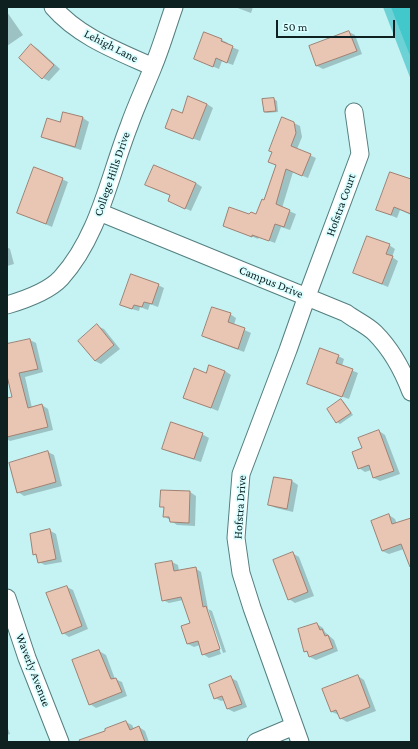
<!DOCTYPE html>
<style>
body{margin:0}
#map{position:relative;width:418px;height:749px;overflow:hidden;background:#c5f3f4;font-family:"Crimson Pro",serif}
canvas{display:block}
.frame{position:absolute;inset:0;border:8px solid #0e2020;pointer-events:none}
.scale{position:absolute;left:276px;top:20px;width:119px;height:18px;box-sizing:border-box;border:2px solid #0e2020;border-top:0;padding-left:5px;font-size:12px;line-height:14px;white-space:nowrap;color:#0e2020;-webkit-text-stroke:3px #dafeff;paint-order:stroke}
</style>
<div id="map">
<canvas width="418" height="749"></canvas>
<div class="frame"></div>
<div class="scale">50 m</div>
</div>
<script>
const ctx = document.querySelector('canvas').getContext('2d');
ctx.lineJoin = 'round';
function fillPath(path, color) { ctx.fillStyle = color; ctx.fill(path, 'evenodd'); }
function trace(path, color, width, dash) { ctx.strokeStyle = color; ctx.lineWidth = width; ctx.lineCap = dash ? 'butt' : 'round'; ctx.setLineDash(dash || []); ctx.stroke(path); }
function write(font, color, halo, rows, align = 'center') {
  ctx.font = font + ' "Crimson Pro",serif'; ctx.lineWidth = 3.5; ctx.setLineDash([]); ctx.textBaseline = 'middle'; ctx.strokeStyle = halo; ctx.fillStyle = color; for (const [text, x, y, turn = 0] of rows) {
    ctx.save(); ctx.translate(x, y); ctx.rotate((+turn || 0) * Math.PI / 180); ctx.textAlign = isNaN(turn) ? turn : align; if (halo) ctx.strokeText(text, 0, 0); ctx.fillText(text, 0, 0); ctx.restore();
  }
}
fillPath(new Path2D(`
 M383 7H411V80Z`), '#6dd2d5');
fillPath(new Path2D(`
 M391 7H411V58Z`), '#42c7cb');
fillPath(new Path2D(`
 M235 7H253L251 13Z
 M7 12 23 35 7 46Z
 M349 32 355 35 362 54 323 69 317 66Z
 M204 33 222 40 228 43 227 45 239 50 233 65 222 61 219 69 195 59Z
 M32 45 38 49 60 69 49 81 43 78Z
 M274 99 277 101 278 112 267 113 264 112Z
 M207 104 213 108 200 141 172 131 182 114Z
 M64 113 83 118 89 122 81 150 49 140 43 137 61 123Z
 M294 123 300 126 302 137 297 149 316 158 308 178 293 172 282 208 296 214 290 230 281 227 275 243 259 237 258 239 224 225 249 215H257L265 201 277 166 270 162Z
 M62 179 68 182 52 227 19 213Z
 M411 180V215L400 210 397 218 378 210Z
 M196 183 202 187 191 211 169 201 171 196 152 188Z
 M389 245 395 249 392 257 398 261 388 287 354 273Z
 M7 247 10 249 14 264 7 266Z
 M158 285 164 288 158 307 150 304 148 310 140 307 139 311 128 308Z
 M230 314 236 318 234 325 251 333 244 352 209 339 203 336Z
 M97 326 104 329 120 349 101 364 95 361Z
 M30 340 36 343 43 372 25 377 32 408 42 405 48 409 53 430 10 441 7 439V399L13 397 7 372V345Z
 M338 356 344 359 342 366 358 373 349 399 314 387 308 383Z
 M225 371 231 375 218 411 184 397 207 374Z
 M341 400 344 402 353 415 340 424 337 422Z
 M379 431 385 435 400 474 380 481 374 478 371 470 365 472 359 468 363 449Z
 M202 434 209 438 201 462 170 452 164 448Z
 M48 452 54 455 62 486 24 496 18 492Z
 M274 478 292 481 298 485 293 512 276 508 269 505Z
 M190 492 196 496 195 526 177 525 164 516 165 508 161 506Z
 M389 515 395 519 397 524 411 519V568L404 549 389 554 382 551Z
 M49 530 56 534 62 562 45 565 39 562 38 557 34 554Z
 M292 553 299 557 314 596 295 603 289 599Z
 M172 562 178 565 179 571 195 568 201 572 208 609 212 611 226 652 223 653 208 609H206L221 654 209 658 203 654 200 645 194 647 188 644 191 623 183 600 169 603 163 600 157 565Z
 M67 587 73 590 88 629 69 637 63 633Z
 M317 624 323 628 325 632 334 640 338 651 316 660 310 657 309 653 305 651Z
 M99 651 106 655 115 679 122 682 127 696 96 708 90 704Z
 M358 676 364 680 376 711 347 722 340 718 339 715 332 712Z
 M231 678 237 681 247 707 234 712 228 709 225 700 221 701 215 698Z
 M126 722 132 725 134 729 139 727 145 731 149 742H104Z
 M7 726 10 734 7 735Z`), '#0003');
const building = new Path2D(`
 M349 31 357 51 316 66 309 46Z
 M204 32 222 39 221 41 233 46 227 63 216 58 213 67 194 59Z
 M31 44 54 65 42 79 19 58Z
 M188 96 207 104 193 139 165 128 172 109 182 113Z
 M274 98 276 111 264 112 262 99Z
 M63 112 83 117 75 147 41 137 47 118 60 122Z
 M282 117 294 122 296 133 291 146 311 154 302 176 286 169 276 204 290 210 284 227 275 224 269 241 252 235V237L223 226 229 207 249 214 251 212 256 214 262 199 264 200 276 165 268 162 272 152 269 151Z
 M154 165 196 183 185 209 168 201 170 195 145 185Z
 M34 167 63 178 46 224 17 213Z
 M390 172 411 179V214L394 207 391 215 376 210Z
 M367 236 390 244 386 254 393 256 382 284 353 273Z
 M131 274 159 284 152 304 144 302 142 307 134 305 132 309 120 305Z
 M212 307 231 313 228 322 245 328 238 349 202 336Z
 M97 324 114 345 95 361 78 341Z
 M30 339 38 369 19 373 28 408 42 404 48 427 7 437V398L12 397 7 376V344Z
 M320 348 339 355 336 363 353 369 342 397 307 384Z
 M209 365 225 371 211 408 183 398 194 368 206 373Z
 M341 399 351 413 336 423 327 409Z
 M171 422 203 433 194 459 162 449Z
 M379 430 394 471 373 478 369 465 358 469 352 452 362 448 358 438Z
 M48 451 56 482 17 493 9 463Z
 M274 477 292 480 287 509 268 505Z
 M161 490 190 491 189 523 170 522 169 517H163L164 507H160Z
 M389 514 392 524 411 518V567H410L401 544 382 551 371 521Z
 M50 529 56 559 38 563 36 554 33 555 30 534Z
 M293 552 308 592 288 600 273 560Z
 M172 561 174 571 196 567 203 607 206 606 220 649 202 655 198 641 187 644 181 626 190 623 181 597 162 601 155 564Z
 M67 586 82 626 62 634 46 593Z
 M317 623 320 630 322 629 325 636 328 635 333 648 309 657 307 651 304 652 298 629Z
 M99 650 111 679 116 678 122 692 89 705 72 660Z
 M358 675 370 707 340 719 336 710 331 712 322 689Z
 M231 676 242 704 227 709 222 696 214 699 209 685Z
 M126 721 130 730 139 726 145 742H80L79 740 105 731V729Z`);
fillPath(building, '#e9c5b4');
trace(building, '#a18070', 1);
const minor = new Path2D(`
 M53 7C79 37 118 51 153 67
 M99 212 346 313C355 320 367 325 375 333 391 349 403 371 411 392
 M7 305C24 300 49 291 61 278 99 236 109 177 129 126 136 106 145 87 153 67 161 48 167 27 174 7
 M7 598 27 658 60 742
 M256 742 294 726
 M300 742 252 608 241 573 236 538 241 474 288 350 307 296 360 154 354 112`);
trace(minor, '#547e7f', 19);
trace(minor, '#fff', 17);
write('12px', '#0e2020', '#dafeff', [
 ["Lehigh Lane",111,46,27],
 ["College Hills Drive",112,174,-71],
 ["Hofstra Court",341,205,-70],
 ["Campus Drive",271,282,22],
 ["Hofstra Drive",240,507,-86],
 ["Waverly Avenue",33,670,69]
]);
</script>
